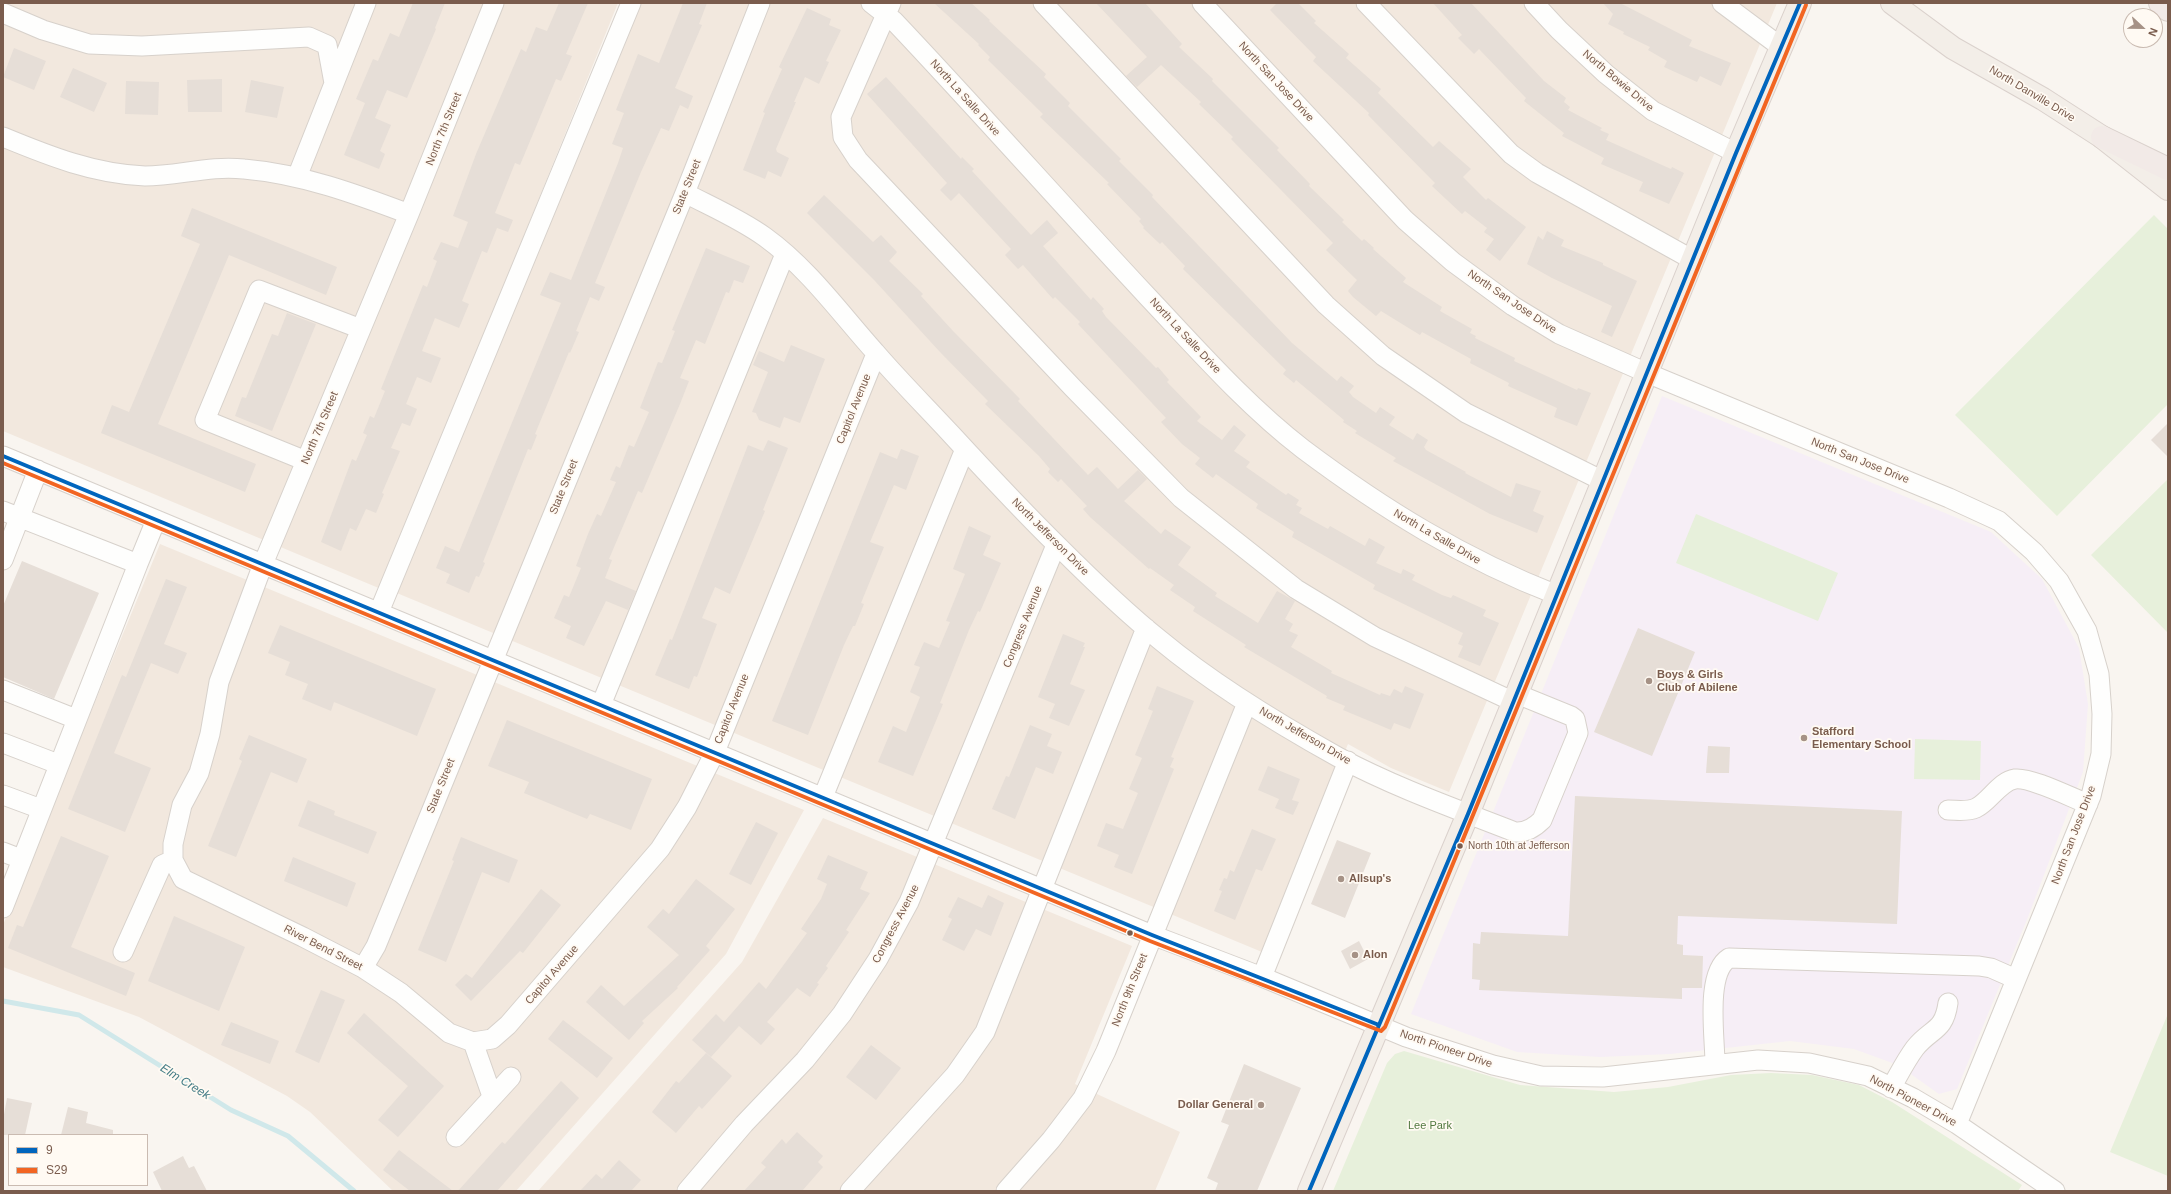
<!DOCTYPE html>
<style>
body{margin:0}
#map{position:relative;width:2171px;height:1194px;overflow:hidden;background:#f9f5f0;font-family:Arial,sans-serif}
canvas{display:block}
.frame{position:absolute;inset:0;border:4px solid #7a5c4d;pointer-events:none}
.legend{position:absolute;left:8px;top:1134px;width:140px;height:52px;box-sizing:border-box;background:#fffaf3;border:1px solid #cabbb1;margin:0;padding:5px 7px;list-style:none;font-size:12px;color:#7a5c4d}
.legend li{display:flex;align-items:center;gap:8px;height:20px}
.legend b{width:20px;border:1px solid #cabbb1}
.north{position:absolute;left:2123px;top:8px;width:40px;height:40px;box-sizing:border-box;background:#fffaf3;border:1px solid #cabbb1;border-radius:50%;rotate:112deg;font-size:11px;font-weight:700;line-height:16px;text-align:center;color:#7a5c4d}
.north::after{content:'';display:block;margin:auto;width:14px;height:18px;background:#a69286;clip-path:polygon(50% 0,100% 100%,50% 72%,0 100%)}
</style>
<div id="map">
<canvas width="2171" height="1194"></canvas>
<div class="frame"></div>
<ul class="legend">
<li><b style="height:5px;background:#0065bd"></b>9</li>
<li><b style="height:5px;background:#f26522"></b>S29</li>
</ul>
<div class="north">N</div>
</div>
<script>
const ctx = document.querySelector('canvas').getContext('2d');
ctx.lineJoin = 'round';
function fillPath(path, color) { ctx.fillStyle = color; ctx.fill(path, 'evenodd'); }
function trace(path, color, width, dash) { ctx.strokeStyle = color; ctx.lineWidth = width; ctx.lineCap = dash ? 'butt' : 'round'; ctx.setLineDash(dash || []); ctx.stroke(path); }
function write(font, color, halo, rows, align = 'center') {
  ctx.font = font + ' Arial,sans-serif'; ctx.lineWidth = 3.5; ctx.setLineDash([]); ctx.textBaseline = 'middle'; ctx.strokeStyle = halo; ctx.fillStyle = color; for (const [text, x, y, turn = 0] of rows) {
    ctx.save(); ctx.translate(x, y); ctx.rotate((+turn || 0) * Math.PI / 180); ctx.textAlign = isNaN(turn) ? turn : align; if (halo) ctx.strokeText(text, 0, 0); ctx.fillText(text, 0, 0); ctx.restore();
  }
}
fillPath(new Path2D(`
 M3 3H618L381 589 3 431Z
 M634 3H1777L1449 792 1391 768 1348 744 1262 952 392 591Z
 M160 544 804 810 726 954 516 1191H393L310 1112 287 1096 139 1017 3 967V925Z
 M823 818 1132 946 1075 1084 1180 1132 1155 1191H538L742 962Z`), '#f2e8de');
fillPath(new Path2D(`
 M1662 396 1991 532 2042 579 2079 648 2088 704 2083 772 2028 917 1957 1089 1939 1094 1898 1065 1854 1049 1790 1041 1670 1054 1600 1057 1517 1052 1411 1014Z`), '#f6eef6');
fillPath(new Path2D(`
 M2154 215 2168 229V404L2057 516 1955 415Z
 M2168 479V633L2091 555Z
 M1696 514 1838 573 1818 621 1676 563Z
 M1915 739 1981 741 1980 780 1914 779Z
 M2167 1016H2168V1176L2110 1152Z
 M1404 1051 1520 1085 1614 1092 1668 1087 1731 1075 1771 1073 1812 1075 1859 1085 1892 1102 2022 1185 2018 1191H1333L1387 1063 1395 1054Z`), '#e7f0db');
trace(new Path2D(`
 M3 1001 79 1015 231 1110 288 1136 354 1191`), '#d0e8ea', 5);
fillPath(new Path2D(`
 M413 3H445L435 28 436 29 407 98 387 90 375 118 391 125 380 151 385 154 379 169 344 155 365 103 356 99 373 59 378 61 390 33 399 37Z
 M559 3H588L566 54 572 56 561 81 556 79 520 165 515 163 495 213 513 220 508 232 497 228 487 253 482 251 462 301 469 304 459 328 435 318 422 351 441 358 431 383 417 377 406 404 417 409 410 426 402 423 391 448 400 451 382 493 384 494 376 513 366 509 356 531 350 528 341 551 321 542 352 459 356 461 367 435 363 433 370 416 374 418 385 391 381 389 423 285 427 287 437 261 433 259 441 242 458 248 468 222 453 216 476 154 521 49 526 52 536 27 547 31Z
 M683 3H707L699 24 702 25 675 88 693 96 688 109 680 105 669 131 661 128 641 172 595 283 605 287 599 301 590 297 576 331 579 332 570 353 569 352 535 434 537 435 531 450 528 449 483 562 485 563 479 577 476 576 469 593 446 583 450 574 436 568 445 546 459 552 561 303 540 295 550 272 571 280 618 163 623 148 612 144 624 113 616 110 638 54 659 63Z
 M934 3H971L990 20 989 21 1046 74 1044 77 1070 103 1068 106 1121 159 1119 161 1153 195 1152 197 1292 343 1337 381 1341 376 1354 386 1349 392 1353 397 1376 413 1380 407 1395 417 1389 425 1413 440 1417 433 1428 440 1424 447 1426 450 1466 472 1465 473 1511 497 1516 483 1541 491 1533 511 1544 516 1537 533 1490 514 1393 461 1396 458 1355 433 1357 431 1343 422 1344 420 1296 380 1294 383 1283 374 1286 370 1183 269 1185 266 1162 242 1160 244 1143 228 1144 227 1139 221 1141 219 1107 184 1109 183 1040 117 1043 114 988 60 990 57 978 45 979 44Z
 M1096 3H1145L1182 44 1179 47 1213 79 1212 81 1279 148 1277 150 1310 184 1309 186 1344 220 1342 222 1362 241 1364 239 1374 248 1373 249 1406 278 1403 282 1442 307 1440 311 1472 329 1470 333 1476 336 1475 338 1515 358 1514 361 1577 390 1578 388 1591 393 1577 426 1554 417 1557 408 1508 386 1509 383 1470 363 1471 359 1422 332 1420 335 1381 311 1376 316 1353 297 1348 291 1357 280 1326 250 1333 243 1231 139 1233 137 1199 104 1201 102 1161 65 1137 87 1126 76 1147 57Z
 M1277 3H1298L1316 21 1314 23 1349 54 1346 58 1381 89 1378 93 1433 147 1439 141 1471 169 1463 177 1486 200 1488 198 1526 227 1500 261 1486 250 1494 239 1484 232 1487 228 1465 211 1462 214 1432 186 1435 183 1368 115 1369 113 1313 61 1316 57 1270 10Z
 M1433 3H1471L1544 81 1566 98 1564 102 1570 107 1568 110 1602 128 1600 130 1609 134 1606 140 1671 169 1672 167 1684 173 1669 204 1639 191 1643 182 1601 164 1604 158 1562 136 1564 133 1524 101 1526 98 1479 49 1474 54 1458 38 1462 35Z
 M1603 3H1620L1692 40 1689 46 1731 63 1721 86 1700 76 1697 82 1664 67 1667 61 1648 50 1650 47 1623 34 1624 32 1608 24 1613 14Z
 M807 8 831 19 829 25 841 30 826 61 829 62 819 84 805 77 794 102H796L776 149 777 152 789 158 781 177 768 171 765 179 743 170 765 113 763 112 782 69 779 67Z
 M14 48 46 61 34 90 3 77Z
 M73 68 107 83 94 112 60 97Z
 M886 77 961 159 962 157 974 169 972 171 1031 235 1047 220 1058 233 1043 246 1091 300 1093 297 1104 309 1102 311 1106 317 1156 368 1158 367 1169 380 1167 382 1201 417 1197 421 1222 440 1234 425 1246 435 1234 451 1250 462 1246 467 1286 495 1288 493 1299 500 1296 505 1302 508 1299 513 1328 529 1330 526 1365 546 1369 538 1385 547 1376 563 1401 574 1403 569 1415 575 1412 580 1442 595 1451 598 1453 595 1486 610 1483 616 1499 623 1480 666 1458 657 1463 646 1458 644 1463 633 1373 589 1375 585 1292 537 1294 532 1256 508 1258 504 1216 474 1213 478 1195 464 1200 458 1182 444 1161 422 1166 418 1078 324 1080 322 1055 297 1053 299 1023 265 1018 269 1005 255 1011 249 959 193 951 201 940 190 947 183 867 94Z
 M222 79V112H188L187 80Z
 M251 80 284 87 277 118 245 112Z
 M126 81 159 82 158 115 125 114Z
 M824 195 873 242 881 235 897 252 889 261 923 294 921 296 953 331 1020 399 1018 401 1088 475 1097 467 1118 489 1138 470 1147 479 1124 501 1161 534 1165 529 1191 547 1178 565 1217 593 1215 596 1258 623 1277 591 1295 601 1285 619 1293 624 1289 631 1298 635 1291 647 1332 671 1331 673 1380 695 1381 693 1390 696 1394 689 1402 693 1405 686 1424 694 1410 729 1394 723 1391 730 1343 710 1345 706 1326 698 1327 696 1244 647 1246 645 1193 611 1195 607 1170 590 1174 585 1150 568 1149 569 1090 517 1083 509 1087 506 1061 479 1058 482 1048 472 1050 469 1039 456 985 404 988 401 940 352 875 281 807 213Z
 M192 208 337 267 326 295 229 255 158 424 256 464 245 492 101 433 112 405 129 412 200 244 181 236Z
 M1547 231 1564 240 1561 246 1603 263V265L1637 281 1612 337 1601 332 1612 306 1552 278 1527 264 1538 236 1543 240Z
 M706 248 750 266 743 283 734 280 729 293 726 292 705 344 696 340 680 378 689 381 680 404 642 493 638 491 609 559 612 560 605 578 636 591 628 610 606 601 584 646 566 638 571 626 554 618 564 595 569 597 581 568 576 566 588 534 597 514 601 516 616 482 610 480 616 466 620 468 629 445 634 447 649 412 640 408 658 362 662 363 675 331 672 330Z
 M287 313 316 324 272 431 235 416 242 397 246 398 272 334 278 336Z
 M791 345 825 359 800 423 784 417 780 428 759 420 756 413 752 412 768 372 753 365 759 351 784 362Z
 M2168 423V457L2151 440Z
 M768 440 788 448 763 510 765 511 730 594 715 587 702 618 717 624 697 677 694 676 689 689 655 675 670 639 672 640 748 445 763 451Z
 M901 449 919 456 906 490 894 485 870 542 884 547 861 603 864 604 855 626H853L844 645 808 735 772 721 880 452 897 459Z
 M969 526 991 536 983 555 1001 563 980 612 978 611 969 630 940 703 943 704 913 776 878 762 893 726 906 732 920 697 910 692 920 667 914 665 924 642 939 648 950 622 946 621 965 574 953 569Z
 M22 561 99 593 54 699 3 677V606Z
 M166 579 187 587 164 644 187 653 178 674 151 663 114 753 151 768 125 832 68 809 122 675 126 677Z
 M280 625 436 689 417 736 334 702 331 711 302 699 308 684 285 675 290 662 268 653Z
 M1638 628 1695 652 1652 756 1594 732Z
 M1063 634 1085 643 1083 647H1085L1070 684 1085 690 1069 726 1049 718 1055 704 1038 697Z
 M1157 686 1194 701 1171 757 1174 758 1170 767 1174 769 1132 874 1114 867 1119 855 1097 846 1106 823 1123 829 1138 793 1129 789 1142 758 1135 755 1153 711 1148 709Z
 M507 720 652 779 631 830 590 814 587 819 524 793 529 782 488 766Z
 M1030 725 1052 734 1047 746 1062 752 1053 774 1036 767 1015 819 992 809 1006 776 1009 777Z
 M249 735 307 759 297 783 271 772 236 857 208 846 242 761 239 759Z
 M1708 746 1730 747 1729 773H1706Z
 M1268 766 1300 779 1292 800 1299 802 1293 815 1275 808 1279 799 1258 790Z
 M1575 796 1902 811 1897 924 1678 916 1677 944 1683 945V955L1703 956 1702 988H1682V999L1479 990 1480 980 1472 979 1473 943 1480 944 1481 932 1568 936Z
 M308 800 335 811 334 815 377 832 368 854 298 826Z
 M756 822 778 833 751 885 729 874Z
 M1252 829 1276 839 1262 871 1256 869 1235 920 1214 911 1222 891 1219 890 1224 878 1227 879 1230 870 1234 872Z
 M61 836 109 856 71 947 135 973 126 996 8 948 17 925 23 927Z
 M461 837 518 860 509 883 482 872 446 962 418 950 454 861 452 860Z
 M1337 840 1371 853 1345 918 1311 904Z
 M828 855 868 872 860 889 870 893 846 930 849 932 826 966 828 968 817 983 819 984 810 997 797 988 767 1022 775 1029 761 1045 739 1026 711 1057 692 1040 716 1014 724 1022 759 982 766 989 807 933 801 929 821 899 827 884 817 879Z
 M293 857 356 883 347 907 284 881Z
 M696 879 735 909 706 946 710 950 677 987 678 988 642 1021 644 1023 629 1040 586 1002 601 985 624 1006 679 955 647 927 663 909 669 914Z
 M541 889 561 905 523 953 520 951 471 1001 455 985 466 974 472 978Z
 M988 895 1004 903 991 936 976 929 964 951 942 940 952 919 948 917 958 897 982 908Z
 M174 916 245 947 219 1011 148 981Z
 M1359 941 1368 959 1350 969 1341 951Z
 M321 990 345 1000 319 1063 295 1052Z
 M364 1013 444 1086 398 1137 378 1120 408 1086 347 1033Z
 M563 1020 613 1058 597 1078 548 1039Z
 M231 1022 279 1041 270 1064 221 1045Z
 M871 1045 901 1068 876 1100 846 1077Z
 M706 1053 732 1076 702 1109 699 1106 676 1133 652 1112 676 1081 679 1083Z
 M1244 1064 1301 1088 1257 1191H1215L1218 1183 1207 1178 1229 1125 1221 1122Z
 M561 1081 579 1098 497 1191H458L502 1142 505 1144Z
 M7 1098 32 1103 25 1135H3V1120Z
 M68 1107 88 1112 86 1123 113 1130V1135H61Z
 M797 1132 823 1156 818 1162 823 1167 802 1191H744L766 1167 761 1163 782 1139 786 1144Z
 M399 1150 453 1191H410L383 1170Z
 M183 1156 189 1168 194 1166 207 1191H162L153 1172Z
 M619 1160 641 1180 631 1191H580L596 1174 602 1179Z`), '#e6ded7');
const minor = new Path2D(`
 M871 3 894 21C980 112 1062 205 1147 296 1197 349 1246 405 1303 449 1383 509 1464 559 1557 595
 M891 3 841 117 843 137 858 160 1073 388 1181 498 1296 589 1375 637 1514 702
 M1043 3 1326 305 1383 356 1466 413 1603 481
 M1202 3 1405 220 1453 262 1513 306 1559 334 1647 373 1949 498 1999 521 2034 552 2059 581 2087 631 2099 674 2102 714 2101 754 2091 796 1957 1124
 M1366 3 1511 154 1537 173 1693 260
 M1534 3 1559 30 1606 74 1653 111 1736 153
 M1722 3 1781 47
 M3 13 43 30 89 44 142 46 309 37 327 45 334 83
 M3 137C49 156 94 174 145 176 178 176 210 165 244 169 302 174 356 194 409 214
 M297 177 366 3
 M685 193C712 207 740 219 765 237 808 268 840 313 875 352 899 380 926 407 951 434 986 472 1021 510 1058 546 1091 579 1124 611 1160 640 1214 685 1277 723 1338 757 1394 787 1456 809 1515 832 1526 833 1534 828 1542 820L1578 733 1575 719 1571 716 1517 694
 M3 456 1152 935 1262 977 1406 1037 1493 1065 1541 1076 1603 1077 1758 1060 1809 1063 1868 1076 1913 1098 1957 1124 2055 1191
 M306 461 205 420 259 290 361 329
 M3 511 138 564 3 908
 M3 560 38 470
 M138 564 156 520
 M379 612 631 3
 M3 690 76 719
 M601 705 785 254
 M3 743 58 764
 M3 795 41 809
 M823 797 965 449
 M1948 810C1957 810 1967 812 1976 808 1989 802 2000 781 2015 779 2031 777 2072 798 2088 804
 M3 852 21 859
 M123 952 162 865 173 860
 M363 968 376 946 685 193 760 3
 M1262 977 1348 761
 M473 1042 449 1033 401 993 363 968 303 937 183 879 173 860V844L182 805 199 773 210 734 219 682 263 564 409 214 494 3
 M473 1042 492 1039 508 1025 660 849 687 807 715 752 876 354
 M473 1042 492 1096
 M1715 1064C1715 1037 1705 973 1729 958L1979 966 1991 968 2016 979
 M1891 1088C1899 1074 1906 1060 1915 1048 1931 1028 1944 1032 1948 1003
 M456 1137 511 1077
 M687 1191 744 1124 805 1060 842 1014 878 959 909 902 1056 545
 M850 1191 955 1075 985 1032 1146 628
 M1006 1191 1051 1140 1083 1098 1106 1051 1247 703`);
const major = new Path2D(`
 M1892 3 1953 48 2043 99 2102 137 2168 189
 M1309 1191 1468 814 1736 153 1800 3`);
const highway = new Path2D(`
 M2160 3 2168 10
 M2102 137 2168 169`);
trace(minor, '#d7d1cb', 21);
trace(major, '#dad1cc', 24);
trace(highway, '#dad1cc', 24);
trace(minor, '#fefefd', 19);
trace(major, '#f3eee8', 22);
trace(highway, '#f2eae7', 22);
trace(new Path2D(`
 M3 456 1152 935 1379 1025
 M1309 1191 1468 814 1736 153 1800 3`), '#0065bd', 4);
trace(new Path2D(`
 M3 463 1150 941 1381 1031 1385 1027 1438 900 1806 5`), '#f26522', 4);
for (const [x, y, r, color] of [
 [1649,681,4,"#a69286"],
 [1804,738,4,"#a69286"],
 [1460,846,3.5,"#7a5c4d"],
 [1341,879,4,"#a69286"],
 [1130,933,3.5,"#7a5c4d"],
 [1355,955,4,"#a69286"],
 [1261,1105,4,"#a69286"]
]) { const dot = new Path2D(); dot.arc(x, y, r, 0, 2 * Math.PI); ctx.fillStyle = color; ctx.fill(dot); trace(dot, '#fffaf3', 1.5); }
write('10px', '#7a5c4d', '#fffaf3', [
 ["North 10th at Jefferson",1468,846]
], 'left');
write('11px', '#7a5c4d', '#fffaf3', [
 ["North Bowie Drive",1618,81,40],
 ["North San Jose Drive",1276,82,47],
 ["North Danville Drive",2032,94,31],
 ["North La Salle Drive",965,98,48],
 ["North 7th Street",444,129,-68],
 ["State Street",687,187,-68],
 ["North San Jose Drive",1512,302,34],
 ["North La Salle Drive",1185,336,47],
 ["Capitol Avenue",854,409,-68],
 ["North 7th Street",320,428,-67],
 ["North San Jose Drive",1860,461,22],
 ["State Street",564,487,-68],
 ["North Jefferson Drive",1050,537,45],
 ["North La Salle Drive",1437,537,30],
 ["Congress Avenue",1023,627,-68],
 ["Capitol Avenue",732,709,-68],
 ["North Jefferson Drive",1305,736,30],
 ["State Street",441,786,-68],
 ["North San Jose Drive",2074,835,-69],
 ["Congress Avenue",896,924,-62],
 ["River Bend Street",323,948,27],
 ["Capitol Avenue",552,975,-49],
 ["North 9th Street",1130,990,-68],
 ["North Pioneer Drive",1446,1049,19],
 ["North Pioneer Drive",1913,1101,28]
]);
write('bold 11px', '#7a5c4d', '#fffaf3', [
 ["Boys & Girls",1657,675],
 ["Club of Abilene",1657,688],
 ["Stafford",1812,732],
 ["Elementary School",1812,745],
 ["Allsup's",1349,879],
 ["Alon",1363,955],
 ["Dollar General",1253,1105,"right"]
], 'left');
write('11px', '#537a41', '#fffaf3', [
 ["Lee Park",1430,1126]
]);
write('italic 12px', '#437c86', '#fffaf3', [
 ["Elm Creek",185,1082,32]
]);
</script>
